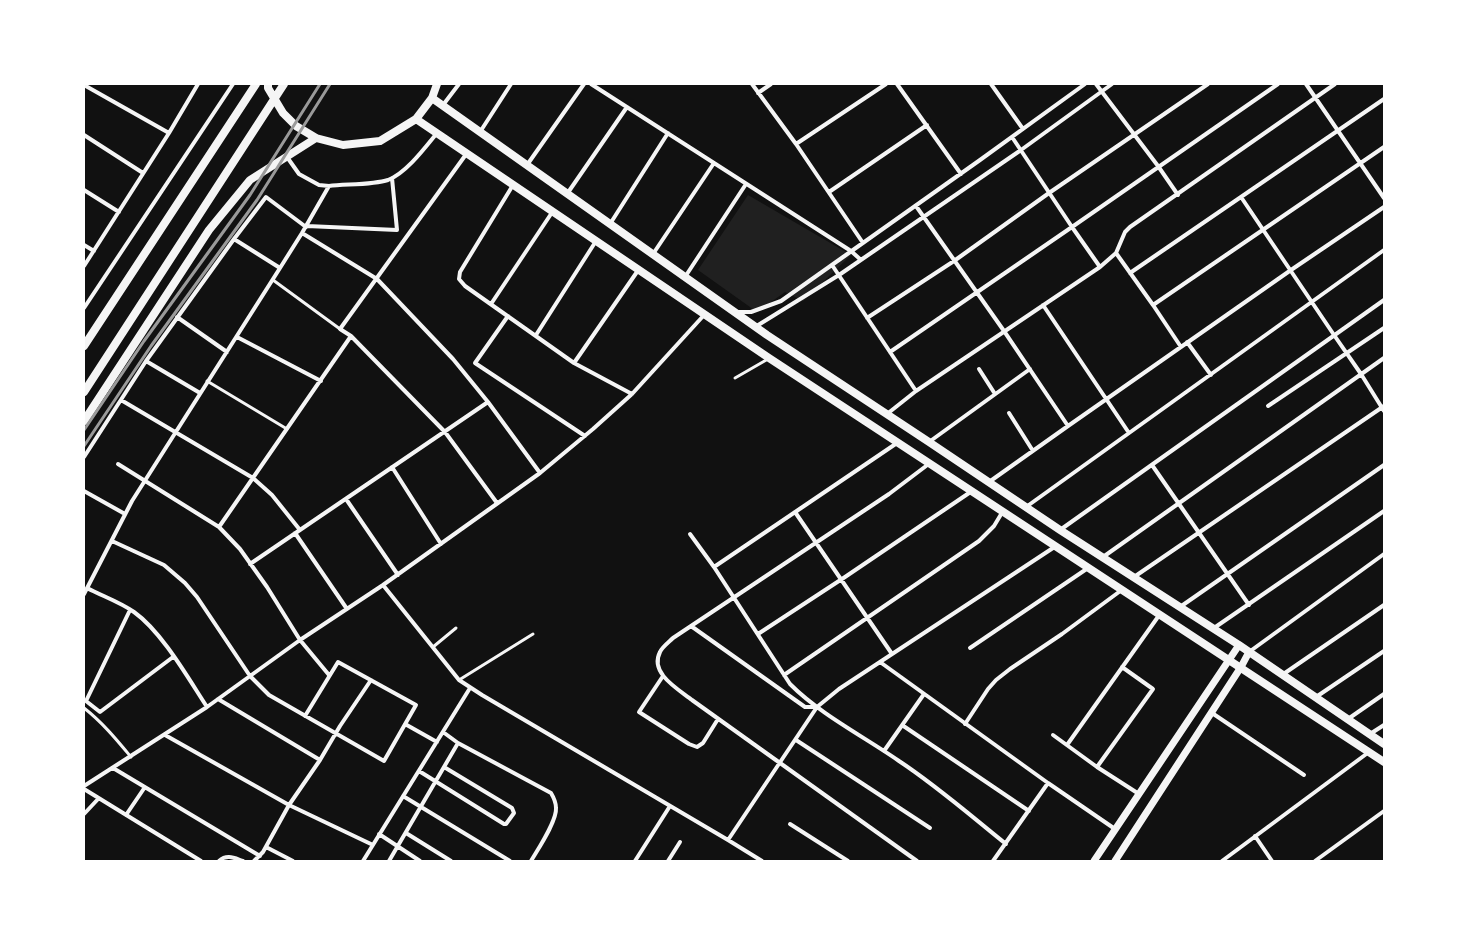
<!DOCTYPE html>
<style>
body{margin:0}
#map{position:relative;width:1468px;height:945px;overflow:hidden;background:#111;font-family:"Public Sans",sans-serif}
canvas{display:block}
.frame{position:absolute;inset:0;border:85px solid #fff;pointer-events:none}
</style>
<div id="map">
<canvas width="1468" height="945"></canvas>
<div class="frame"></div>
</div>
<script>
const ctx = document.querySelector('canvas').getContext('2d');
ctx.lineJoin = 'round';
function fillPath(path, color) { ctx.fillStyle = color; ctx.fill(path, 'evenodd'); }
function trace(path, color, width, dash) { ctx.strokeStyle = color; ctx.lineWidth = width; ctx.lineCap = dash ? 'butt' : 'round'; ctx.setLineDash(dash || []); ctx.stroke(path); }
fillPath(new Path2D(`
 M748 195 851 255 803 301 785 292 757 312 698 270Z`), '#202020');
trace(new Path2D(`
 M273 280 340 329
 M735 378 768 359
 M207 381 287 429
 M433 647 456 628
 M459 680 533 634
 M84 708C102 722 116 739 131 757`), '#f5f5f5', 3);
trace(new Path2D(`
 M591 84 851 251 861 260
 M752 84 796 144 863 243
 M897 84 961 174
 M991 84 1023 129
 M1096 84 1158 166 1178 195
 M1306 84 1384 198
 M84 85 169 133
 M758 93 771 84
 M443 105 459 84
 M480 132 511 84
 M84 135 143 173
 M1012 137 1072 227 1278 84
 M796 144 886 84
 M467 153 340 329 351 336 445 432 497 503
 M287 157 299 174 319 185 329 186C345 184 373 185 388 180 406 173 424 149 437 133
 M527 165 584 84
 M513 185 460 272 459 279 465 286 574 363 632 394
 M84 190 119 212
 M829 192 927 125
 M567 194 627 107
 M1241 197 1334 335 1361 374 1384 411
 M916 206 1004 331 1068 426 1291 270 1384 207
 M610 224 668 133
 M307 226 397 230 392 178
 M302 233 377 279 453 359 488 402 540 473
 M234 239 280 268
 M84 245 94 251
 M1116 253 1153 305 1181 347
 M653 254 714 163
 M832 265 916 391
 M84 266 169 133 198 84
 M1130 273 1384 99
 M685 277 746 184
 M491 304 553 211
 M1043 305 1129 433
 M1153 305 1384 147
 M84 308 233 84
 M737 312H751L781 301 980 160 1085 84
 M508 316 475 363 585 436
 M177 317 227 352
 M867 318 954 261 1049 193 1208 84
 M755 327 839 275 1021 150 1112 84
 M536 335 596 241
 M237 337 321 381
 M1187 342 1211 375
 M890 352 1072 227 1100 267
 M146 361 200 393
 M574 363 639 269
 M979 369 995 394
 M121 400 253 478 272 495 300 530
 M1268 406 1384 328
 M1009 413 1033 451
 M887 414 916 391 1100 267 1116 253 1125 232 1130 227 1335 84
 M929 442 1030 369
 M84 457 146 361 234 239 266 197 306 227
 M118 464 219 527 240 549 267 587 300 640 329 675
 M1152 465 1249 605
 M392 467 441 544
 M989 482 1068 426
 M84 491 125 514
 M346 499 398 575
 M1026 507 1384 250
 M795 512 892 654
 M219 527 351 336
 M1060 530 1384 300
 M295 533 347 609
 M690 534 714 567 790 684C821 715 863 736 899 761 937 786 971 816 1006 844
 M112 541 164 565 185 583 197 597 250 676 269 695 384 761 416 705 338 662 305 716
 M1103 557 1384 358
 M250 564 488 402
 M714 567 897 443
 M1134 577 1384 406
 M383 585 459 680 482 695 728 840 762 861
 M87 588C102 596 120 602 134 612 162 632 188 678 207 707
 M84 594 132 501 280 268 302 233 329 186
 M1180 607 1384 465
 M130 610 86 701 100 712 173 657
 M691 626 805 707H816
 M1214 628 1384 511
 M758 634 845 577 972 491
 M970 648 1088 568
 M1249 652 1384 554
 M880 662 1048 783 1115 829
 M784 675 979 541 994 526 1003 511
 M1282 675 1384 605
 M663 676 639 712 689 744 697 747 703 743 718 719
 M1316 697 1384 651
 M218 699 320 760
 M1212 713 1304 775
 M1348 719 1384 694
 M405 724 437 742
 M965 724 988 689 996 680 1010 669 1062 634 1123 589
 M902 725 1029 811
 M443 732 458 743 551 793C554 798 556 802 556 808 557 821 538 849 531 861
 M1370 734 1384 725
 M165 735 289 805 373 845
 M1053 735 1097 767 1139 794
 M796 740 930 828
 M1067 745 1160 614
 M884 751 924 694
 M1097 767 1153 689 1122 667
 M113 768 260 856
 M419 771 504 824H506L514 813 512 808 444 767
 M84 786 207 707 300 640 383 585 540 473 593 429 632 394 705 314
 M84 789 201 861
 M403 796 510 861
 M84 814 99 798
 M126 815 145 787
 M790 824 848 861
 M406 833 451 861
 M379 834 420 861
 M1255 836 1272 861
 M728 840 817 707 839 689 1056 546
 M266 847 293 861
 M219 861C227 854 234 858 243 861
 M254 861 263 852 289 805 320 760 340 726 371 680
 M363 861 470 688
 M389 861 458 743
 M635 861 670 806
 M668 861 680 842
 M917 861 692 700C678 689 649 673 660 652 662 647 669 642 673 638L889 494 930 463
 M993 861 1048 783
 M1222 861 1369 752
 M1315 861 1384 811`), '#f5f5f5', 4);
trace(new Path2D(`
 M1094 861 1239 645
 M1115 861 1241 667 1249 652`), '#f5f5f5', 7);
trace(new Path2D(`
 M268 84V88L283 113 296 126 316 138 343 145 380 141 416 119 432 98 437 84
 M432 98 767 335 929 442 1060 530 1239 645 1384 744
 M416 119 769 358 1384 762
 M84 346 256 84
 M84 392 284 84
 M84 421 209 230 250 180 316 138`), '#f5f5f5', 8);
trace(new Path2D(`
 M84 430 144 341 250 195 320 84
 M84 446 151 346 257 200 330 84`), '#9a9a9a', 3);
</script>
